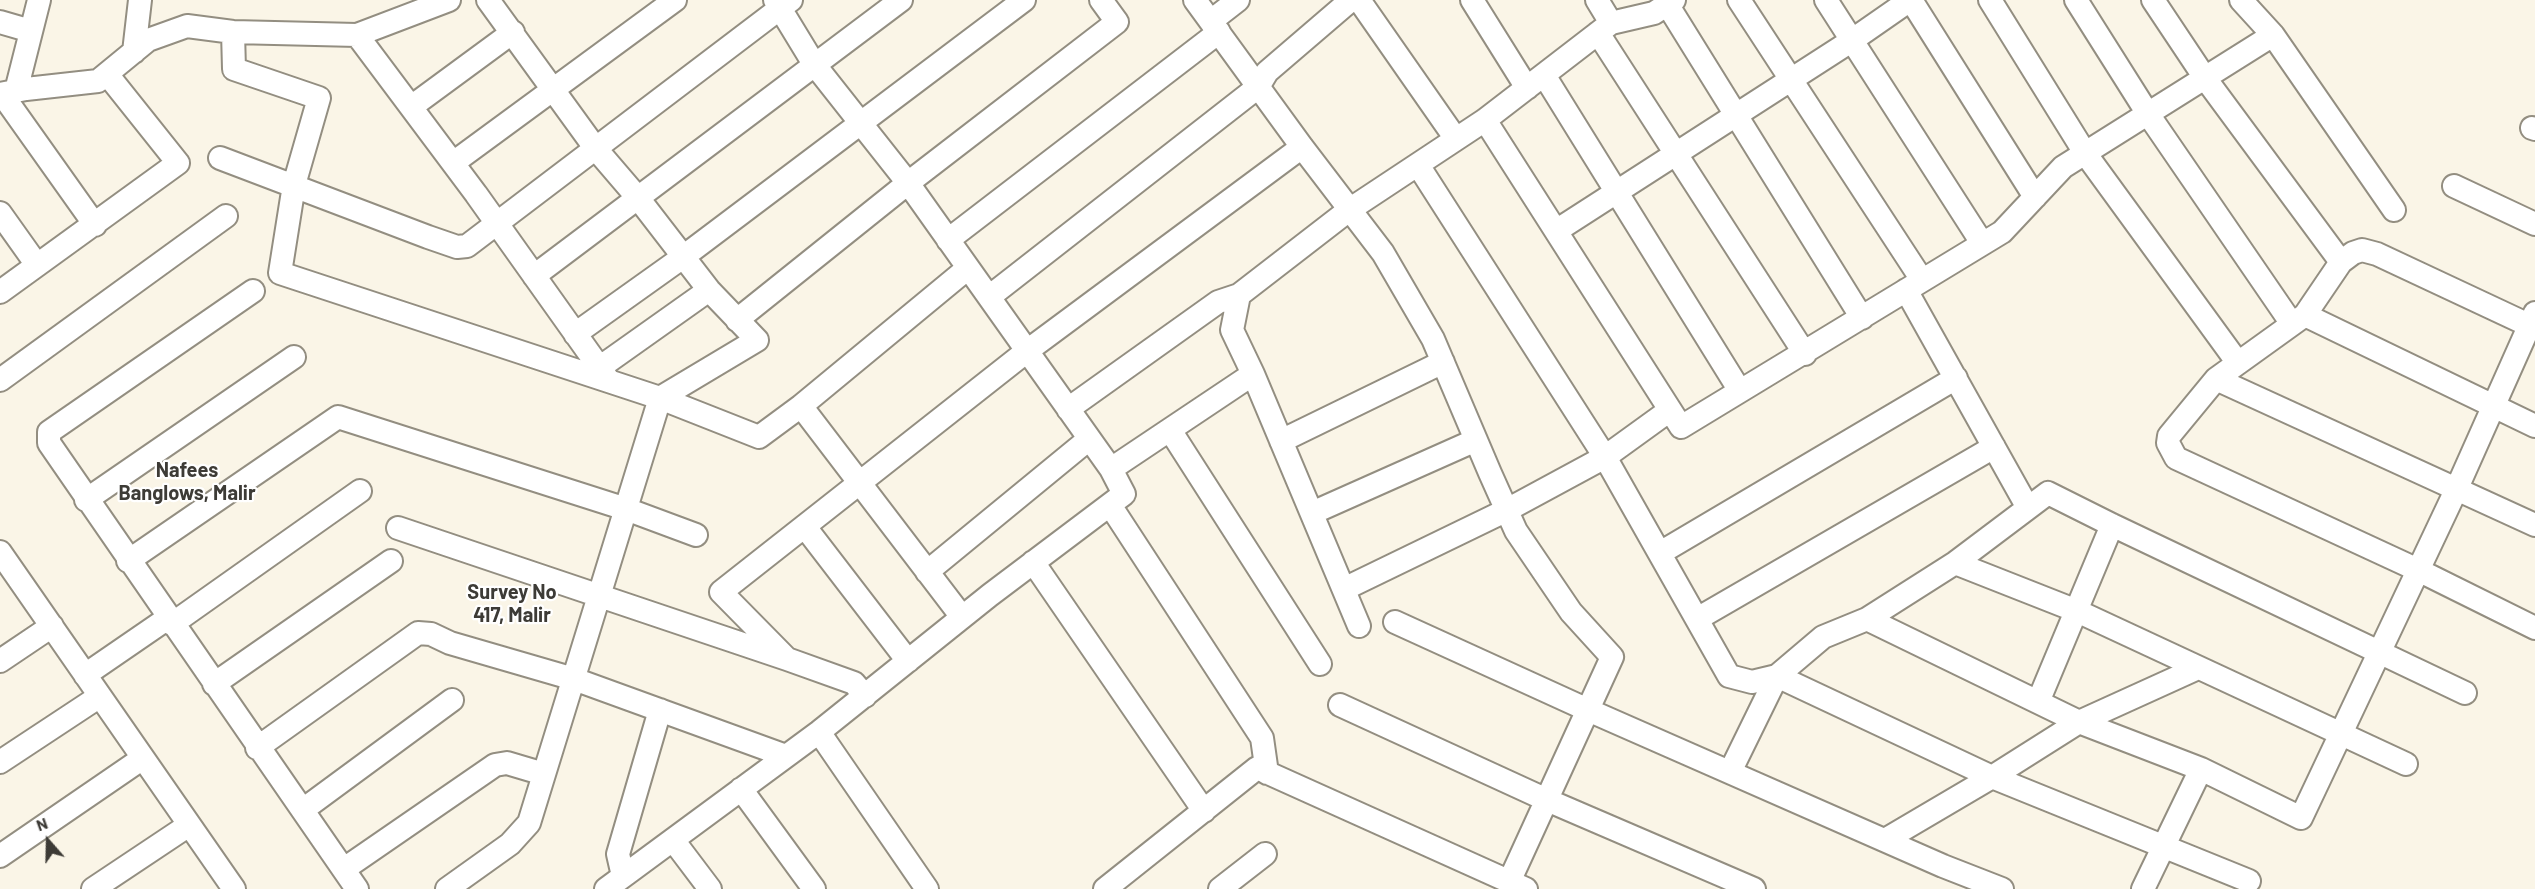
<!DOCTYPE html>
<style>
body{margin:0}
#map{position:relative;width:2535px;height:889px;overflow:hidden;background:#faf5e7;font-family:Barlow,sans-serif}
canvas{display:block}
.north{position:absolute;left:18px;top:811px;width:60px;height:60px;-webkit-text-stroke:4px #fff;paint-order:stroke;rotate:340deg;font-size:16px;font-weight:700;line-height:24px;text-align:center;color:#3d3b36}
.north::after{content:'';display:block;margin:auto;width:21px;height:27px;background:#3d3b36;clip-path:polygon(50% 0,100% 100%,50% 72%,0 100%)}
</style>
<div id="map">
<canvas width="2535" height="889"></canvas>
<div class="north">N</div>
</div>
<script>
const ctx = document.querySelector('canvas').getContext('2d');
ctx.lineJoin = 'round';
function trace(path, color, width, dash) { ctx.strokeStyle = color; ctx.lineWidth = width; ctx.lineCap = dash ? 'butt' : 'round'; ctx.setLineDash(dash || []); ctx.stroke(path); }
function write(font, color, halo, rows, align = 'center') {
  ctx.font = font + ' Barlow,sans-serif'; ctx.lineWidth = 4.5; ctx.setLineDash([]); ctx.textBaseline = 'middle'; ctx.strokeStyle = halo; ctx.fillStyle = color; for (const [text, x, y, turn = 0] of rows) {
    ctx.save(); ctx.translate(x, y); ctx.rotate((+turn || 0) * Math.PI / 180); ctx.textAlign = isNaN(turn) ? turn : align; if (halo) ctx.strokeText(text, 0, 0); ctx.fillText(text, 0, 0); ctx.restore();
  }
}
const street = new Path2D(`
 M775 0 814 64 908 183 1111 469 1253 374
 M1195 0 1302 147 1383 253 1433 339 1490 473 1516 531 1571 612 1612 657 1509 882
 M1359 0 1456 139
 M1472 0 1527 88
 M1597 0 1611 23
 M1739 0 1922 280
 M1826 0 1982 243
 M1911 0 2035 197
 M1990 0 2085 153 2238 363
 M2076 0 2148 114 2292 324
 M2153 0 2205 78 2341 262
 M2241 0 2273 35 2394 210
 M1667 4 1862 318
 M1211 21 1238 0
 M0 22 31 31
 M233 32 234 69 319 98 294 185 280 273 660 398 759 437 801 406 968 268
 M1598 33 1805 354
 M357 35 476 194 609 381
 M134 52 140 0
 M1544 75 1740 391
 M16 91 39 0
 M0 94 26 89 98 81 148 40 187 26 233 32 357 35 449 0
 M2 94 95 225
 M411 107 513 32
 M1485 120 1681 427 2002 232 2063 167 2273 35
 M2532 128 2535 129
 M220 158 428 237 457 247 467 246 791 0
 M453 163 675 0
 M1418 165 1605 457 1729 676 1752 682 1777 676 1823 637 1867 619 1955 563 2048 493 2112 525 2465 693
 M2454 186 2535 224
 M0 213 37 265
 M1556 231 1851 41 1910 0
 M948 240 1219 32
 M534 276 901 0
 M1906 290 2028 508
 M253 291 49 432V443L357 889
 M0 292 178 163 107 74
 M989 297 1258 87 1267 72 1351 0
 M2305 315 2535 426
 M737 320 908 183 1117 22 1101 0
 M2535 328 2377 254 2362 250 2353 253 2341 262 2305 315 2216 379 2169 436 2168 443 2176 458 2418 570 2535 628
 M575 334 683 257 1024 0
 M599 368 709 290
 M2216 379 2535 525
 M0 380 226 216
 M801 406 962 617
 M1068 409 1218 302 1239 295
 M1170 430 1320 664
 M1281 441 1443 362
 M86 500 294 357
 M1110 505 1262 738 1267 773
 M1312 513 1476 440
 M805 527 908 661
 M398 528 787 659 854 683 865 696
 M0 552 234 889
 M1660 553 1956 378
 M128 561 338 417 626 509 696 535
 M1033 562 1204 811
 M1955 563 2077 611 2406 764
 M927 572 1089 439
 M1344 589 1507 510 1605 457 1670 410
 M1697 619 1994 447
 M1867 619 2079 722 2201 769 2301 818 2457 488 2535 313
 M1395 622 1588 710 1943 866 2002 889
 M172 624 360 491
 M1359 626 1253 374 1232 330 1239 295 1349 210 1485 120 1611 23 1654 13 1674 0
 M787 659 721 592 1027 351 1302 147
 M0 661 52 626
 M85 675 168 618
 M214 684 391 561
 M2038 702 2112 525
 M1340 705 1547 800 1754 889
 M819 732 927 889
 M257 748 418 633 431 634 450 643 574 679 786 756
 M0 762 100 696
 M1730 772 1777 676 1992 777 2249 881
 M741 789 814 889
 M304 809 452 700
 M673 840 710 889
 M1885 840 1992 777 2079 722 2198 668
 M0 856 143 758
 M344 869 495 765 507 763 544 774
 M623 876 618 854 660 710
 M93 889 189 825
 M447 889 510 844 529 823 660 398 757 340 709 290 638 198 596 149 488 0
 M606 889 819 732 990 595 1124 494 1111 469
 M1105 889 1257 768 1526 889
 M1220 889 1265 854
 M2143 889 2201 769`);
trace(street, '#938e81', 26);
trace(street, '#fff', 22);
write('bold 20px', '#3d3b36', '#fff', [
 ["Nafees",187,470],
 ["Banglows, Malir",187,493],
 ["Survey No",512,592],
 ["417, Malir",512,615]
]);
</script>
